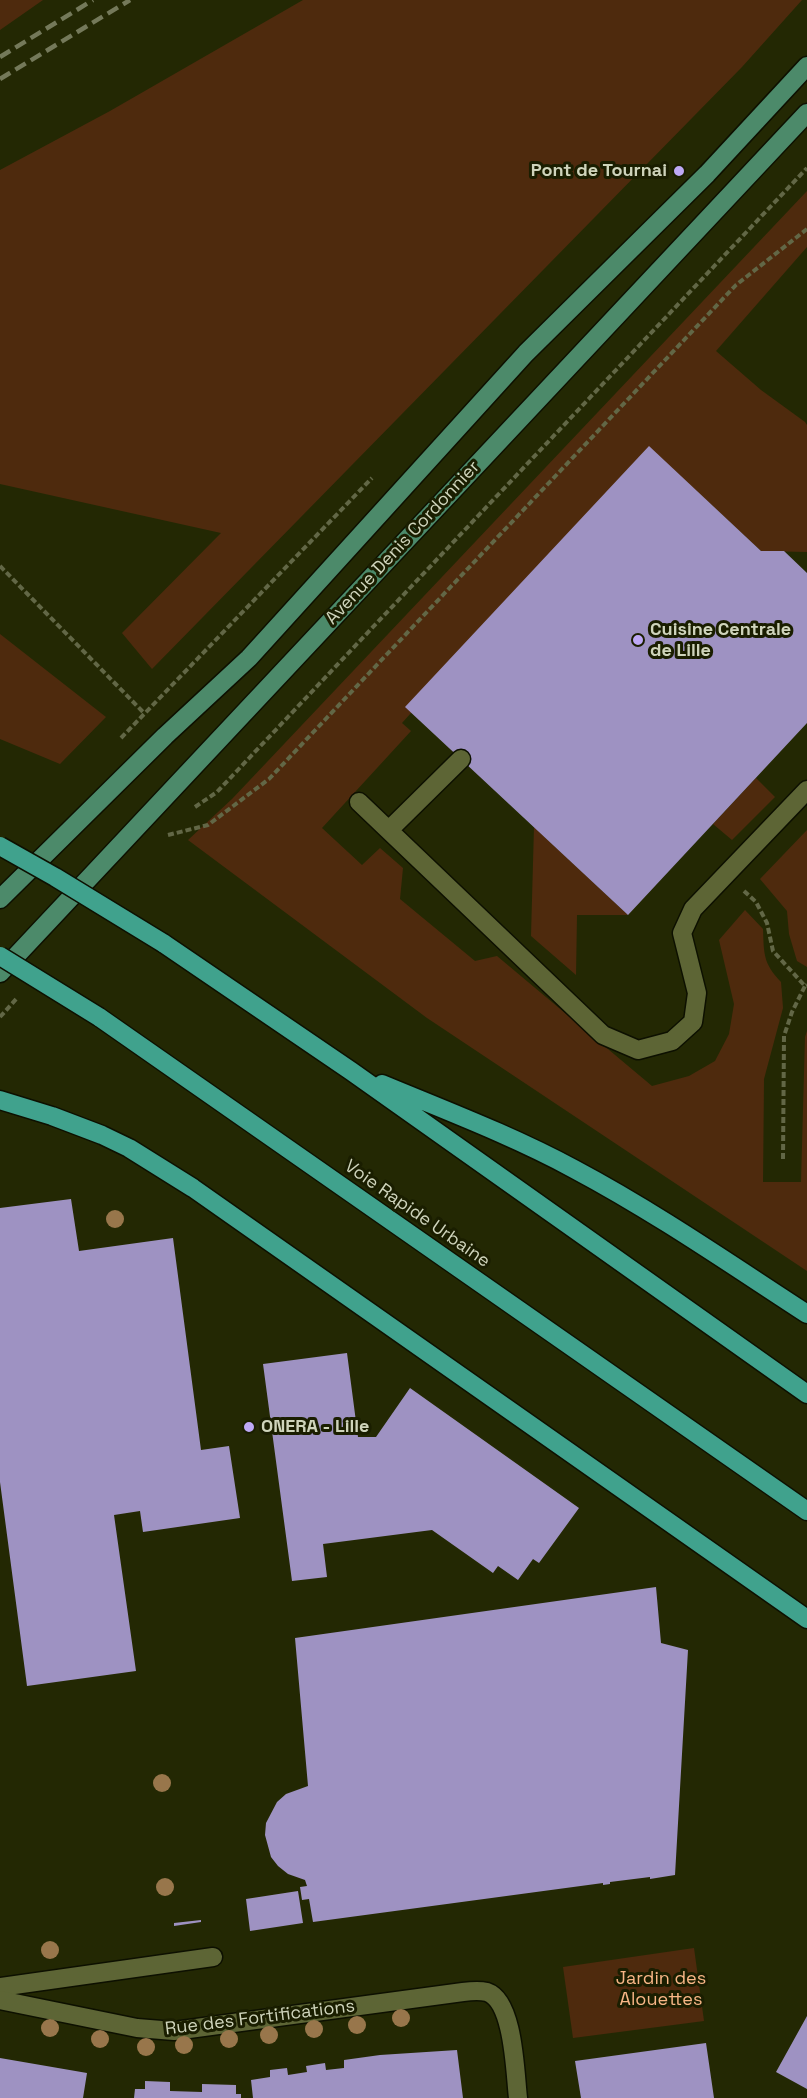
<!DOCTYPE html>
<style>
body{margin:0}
canvas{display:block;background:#232803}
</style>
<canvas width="807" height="2098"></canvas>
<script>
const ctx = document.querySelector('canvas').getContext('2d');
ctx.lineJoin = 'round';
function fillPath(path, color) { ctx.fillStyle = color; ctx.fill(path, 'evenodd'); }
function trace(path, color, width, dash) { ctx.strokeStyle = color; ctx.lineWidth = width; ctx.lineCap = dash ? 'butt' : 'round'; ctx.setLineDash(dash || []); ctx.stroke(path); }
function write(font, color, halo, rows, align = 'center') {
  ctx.font = font + ' "Space Grotesk",sans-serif'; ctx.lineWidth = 6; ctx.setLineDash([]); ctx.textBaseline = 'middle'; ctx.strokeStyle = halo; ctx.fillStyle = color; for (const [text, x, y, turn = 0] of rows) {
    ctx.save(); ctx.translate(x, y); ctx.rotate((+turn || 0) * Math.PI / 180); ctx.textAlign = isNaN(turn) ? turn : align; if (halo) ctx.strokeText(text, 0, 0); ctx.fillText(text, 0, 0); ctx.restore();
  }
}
fillPath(new Path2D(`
 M0 0H43L0 30Z
 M303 0H802L742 67 152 669 122 633 221 533 0 484V170L110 111Z
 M807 191V247L716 351 761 390 805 422 807 425V552L761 551 649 447 402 723 411 731 322 828 362 865 380 848 403 868 400 899 475 961 497 956 652 1086 689 1076 715 1061 729 1034 734 1004 719 940 745 910 763 929C764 954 763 963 781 982L783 1008 764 1079 763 1182H801L805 1037 807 1031V1271L427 1018 188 840 232 799Z
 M0 634 106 717 60 764 0 739Z
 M756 778 775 797 732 840 713 824Z
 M534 827 628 915H577L576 975 531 936Z
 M807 830V967L797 961 789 934 787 911 760 879Z
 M694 1948 704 2021 573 2038 563 1967Z`), '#4e2a0d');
fillPath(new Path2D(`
 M649 446 761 551H784L807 573V723L628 915 405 707Z
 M71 1199 79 1251 173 1238 201 1450 229 1446 240 1518 143 1532 140 1511 114 1515 136 1671 27 1686 0 1482V1208Z
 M347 1353 358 1437H376L410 1388 579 1508 539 1563 533 1559 518 1580 498 1566 493 1573 432 1530 323 1544 327 1577 292 1581 263 1364Z
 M656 1587 661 1643 688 1650 675 1875 650 1879V1877L610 1882V1884L603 1885V1883L313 1922 309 1899 302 1900 300 1887 307 1886 305 1880 288 1874 278 1866 271 1857 265 1835 266 1823 277 1802 286 1794 308 1786 295 1638Z
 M298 1891 303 1923 250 1931 246 1899Z
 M201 1920V1922L174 1926V1923Z
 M807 2016V2089L776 2072Z
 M706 2043 714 2098H581L575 2061Z
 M457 2050 463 2098H253L251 2080 270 2077V2070L287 2068 288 2075 307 2072 306 2066 325 2063 326 2070 344 2068V2060L380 2055Z
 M0 2058 87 2073 83 2098H0Z
 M145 2081 170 2082V2091L202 2092V2084L236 2085V2094H241V2098H134L135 2089H145Z`), '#9e92c2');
const lane = new Path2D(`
 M359 802 603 1035 638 1050 672 1041 693 1022 697 993 682 933 693 909 807 790
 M389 830 461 759
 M0 1987 213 1957`);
const street = new Path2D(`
 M0 2000 137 2028 174 2031 463 1992C470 1991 479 1990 487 1992 514 2001 515 2073 518 2098`);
const primary = new Path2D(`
 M0 899 165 736 249 658 526 353 707 174 807 66
 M0 973 807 113`);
const highway = new Path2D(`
 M163 943 351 1071 807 1394
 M99 1017 807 1511
 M382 1084C447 1111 513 1136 574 1169 655 1212 730 1264 807 1314
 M0 1100 52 1116 102 1135 129 1148 193 1188 807 1619`);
trace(lane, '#0d1000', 21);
trace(street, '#0d1000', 21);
trace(primary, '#0d1000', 21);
trace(highway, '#0d1000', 21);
trace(new Path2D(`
 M0 566 144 713
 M121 738 372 478
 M195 807 217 792 807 168
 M168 835 208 825 269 779 736 285 807 229
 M744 891 756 902 767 923 773 951 805 986 807 985
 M0 1017 18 997
 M783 1159 784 1036 792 1012 805 986`), '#626746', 4, [6, 3]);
trace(lane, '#5d6535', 18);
trace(street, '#5d6535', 18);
trace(primary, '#4c8a6a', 18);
trace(highway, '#40a28d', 18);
trace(new Path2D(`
 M0 57 93 0
 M0 79 130 0`), '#74795a', 4.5, [12, 6]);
const highwayBridge = new Path2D(`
 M0 846 55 877 163 943
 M0 956 99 1017`);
trace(highwayBridge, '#0d1000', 21, []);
trace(highwayBridge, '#40a28d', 18);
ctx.fillStyle = '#98764b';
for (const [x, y] of [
 [115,1219],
 [162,1783],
 [165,1887],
 [50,1950],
 [401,2018],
 [357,2025],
 [50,2028],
 [314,2029],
 [269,2035],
 [100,2039],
 [229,2039],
 [184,2045],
 [146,2047]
]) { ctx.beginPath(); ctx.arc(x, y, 9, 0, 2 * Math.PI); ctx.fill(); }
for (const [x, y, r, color] of [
 [679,171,6,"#bea9f5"],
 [638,640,6,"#bea9f5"],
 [249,1427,6,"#bea9f5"]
]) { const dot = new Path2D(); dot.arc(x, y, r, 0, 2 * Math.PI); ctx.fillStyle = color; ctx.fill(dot); trace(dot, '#1a1e00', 2); }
write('bold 18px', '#cfd4bb', '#1a1e00', [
 ["Pont de Tournai",667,171,"right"],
 ["Cuisine Centrale",650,630],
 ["de Lille",650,651],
 ["ONERA - Lille",261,1427]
], 'left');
write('18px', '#cfd4bb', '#1a1e00', [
 ["Avenue Denis Cordonnier",403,543,-47],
 ["Voie Rapide Urbaine",417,1214,35],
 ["Rue des Fortifications",260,2018,-7]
]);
write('18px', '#f8b686', '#1a1e00', [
 ["Jardin des",661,1979],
 ["Alouettes",661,2000]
]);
</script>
